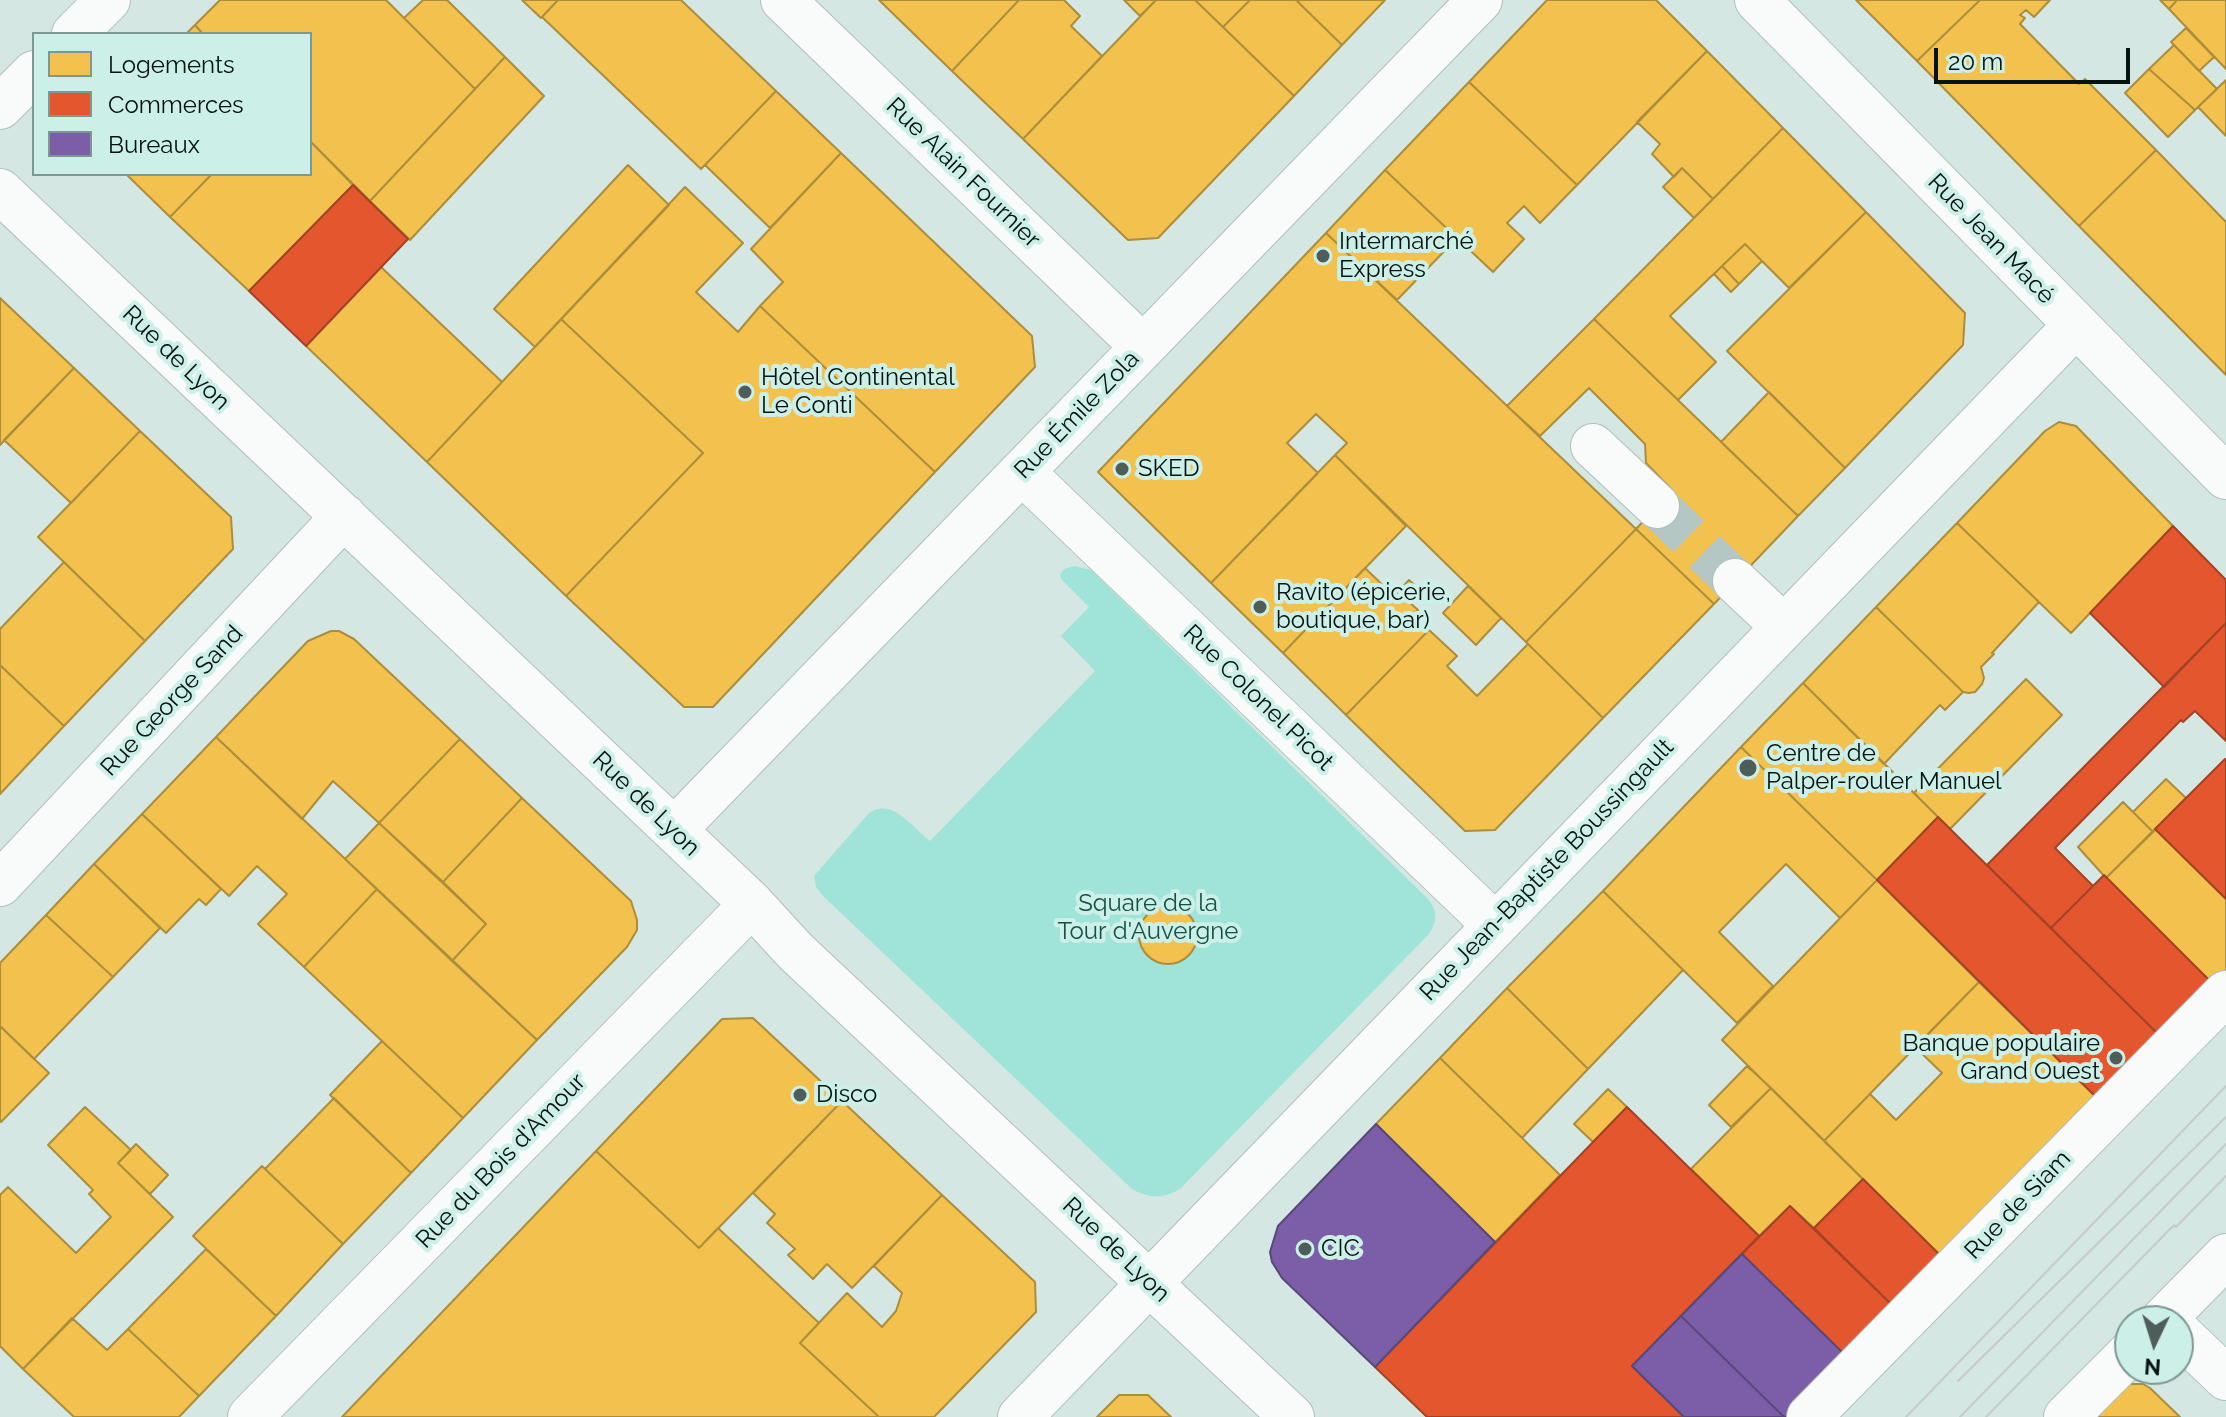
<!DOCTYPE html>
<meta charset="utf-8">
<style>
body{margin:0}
#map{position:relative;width:2226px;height:1417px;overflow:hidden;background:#d4e7e3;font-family:Raleway,sans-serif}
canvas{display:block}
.legend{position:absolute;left:32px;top:32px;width:280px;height:144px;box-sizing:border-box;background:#ccefe8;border:2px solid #7d9792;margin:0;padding:10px 14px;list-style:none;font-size:24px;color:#071311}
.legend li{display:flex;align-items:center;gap:16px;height:40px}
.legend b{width:40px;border:2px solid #7d9792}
.north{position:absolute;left:2114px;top:1305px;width:80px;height:80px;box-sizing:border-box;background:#ccefe8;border:2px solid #7d9792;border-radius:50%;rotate:184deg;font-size:22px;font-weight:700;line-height:32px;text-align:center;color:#071311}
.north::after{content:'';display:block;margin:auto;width:28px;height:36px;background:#4f5d5a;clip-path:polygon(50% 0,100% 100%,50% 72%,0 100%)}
.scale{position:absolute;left:1934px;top:48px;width:196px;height:36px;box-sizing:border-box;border:4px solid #071311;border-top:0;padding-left:10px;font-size:24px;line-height:28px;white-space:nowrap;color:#071311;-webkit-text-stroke:6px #ccefe8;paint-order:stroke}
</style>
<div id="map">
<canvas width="2226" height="1417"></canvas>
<ul class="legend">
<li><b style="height:22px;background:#f2c14e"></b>Logements</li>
<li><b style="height:22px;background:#e4572e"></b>Commerces</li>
<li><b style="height:22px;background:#7b5ea7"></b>Bureaux</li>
</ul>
<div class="north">N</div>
<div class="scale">20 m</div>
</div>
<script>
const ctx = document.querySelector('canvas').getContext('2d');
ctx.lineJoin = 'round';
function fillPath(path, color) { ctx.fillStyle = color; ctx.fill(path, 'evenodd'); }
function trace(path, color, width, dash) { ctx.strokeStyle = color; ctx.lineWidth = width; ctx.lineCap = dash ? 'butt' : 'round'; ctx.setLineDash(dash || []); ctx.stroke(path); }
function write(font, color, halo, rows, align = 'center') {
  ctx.font = font + ' Raleway,sans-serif'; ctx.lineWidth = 8; ctx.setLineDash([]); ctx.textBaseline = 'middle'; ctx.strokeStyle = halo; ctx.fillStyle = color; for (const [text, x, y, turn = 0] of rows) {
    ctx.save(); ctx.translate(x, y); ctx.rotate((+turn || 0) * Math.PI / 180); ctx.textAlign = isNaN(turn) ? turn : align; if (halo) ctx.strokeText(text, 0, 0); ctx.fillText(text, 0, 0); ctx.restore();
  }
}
fillPath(new Path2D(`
 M1074 566 1091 570 1429 900C1438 912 1437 922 1429 934L1181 1188C1165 1199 1149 1199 1132 1189L823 896 816 887 814 876 869 813C892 797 913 828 930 841L1095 671 1061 636 1089 607 1061 579 1060 574 1064 569Z`), '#a0e4d9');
const homes = new Path2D(`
 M220 0H386L475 89 370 201 310 141V34H203L195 25Z
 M423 0H447L505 57 475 89 404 18Z
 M522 0H558L541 18Z
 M558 0H681L776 91 701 169 542 17Z
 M879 0H1019L952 71Z
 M1019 0H1064L1080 16 1071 26 1102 56 1023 139 952 71Z
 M1124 0H1156L1140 16Z
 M1156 0H1195L1294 96 1158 238 1128 240 1023 139Z
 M1195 0H1250L1223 27Z
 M1250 0H1296L1342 45 1294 96 1223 27Z
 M1296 0H1385L1342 45Z
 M1547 0H1656L1707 51 1577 185 1469 82Z
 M1856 0H1980L1917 61Z
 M1980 0H2050L2034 17 2026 10 2020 15 2025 18 2020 24 2079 84 2085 79 2156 150 2079 226 1917 61Z
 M2160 0H2177L2169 9Z
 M2177 0H2226V69L2169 9Z
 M195 25 203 34H186Z
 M2186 28 2214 57 2199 71 2171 42Z
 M2174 45 2217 89 2195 110 2149 69Z
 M1707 51 1783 128 1713 199 1682 168 1674 177 1652 154 1660 144 1637 122Z
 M505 57 544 96 410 240 370 201Z
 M2149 69 2195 110 2168 137 2125 93Z
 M2226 80V136L2198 107Z
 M1469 82 1577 185 1540 223 1524 206 1507 223 1524 239 1493 272 1385 170Z
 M776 91 841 153 770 228 705 165Z
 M1783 128 1866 212 1789 288 1745 244 1670 316 1716 362 1678 400 1594 319Z
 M310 141 353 185 249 291 170 217 212 174H310Z
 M2156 150 2226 222V375L2079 226Z
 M841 153 1032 336 1035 367 935 472 760 306 783 282 751 249Z
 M628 165 669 205 535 347 494 309Z
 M1682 168 1713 199 1694 218 1663 187Z
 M1385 170 1457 238 1397 300 1326 233Z
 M126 174H212L170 217Z
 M685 187 743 243 696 292 738 332 760 306 935 472 713 707H684L566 596 703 453 561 319Z
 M1866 212 1965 313 1963 345 1845 468 1727 351Z
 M1326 233 1636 529 1526 642 1335 455 1347 443 1316 414 1287 443 1318 473 1211 583 1098 472Z
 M1745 244 1762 261 1739 284 1722 266Z
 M1722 266 1739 284 1731 292 1714 274Z
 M381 267 502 382 427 462 306 346Z
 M0 298 74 368 0 445Z
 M561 319 703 453 566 596 427 462Z
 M1594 319 1798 516 1714 604 1636 529 1672 490 1646 463 1645 444 1589 388 1540 436 1507 406Z
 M74 368 140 431 71 503 4 440Z
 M1769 392 1845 468 1798 516 1721 442Z
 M2059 422 2076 426 2173 526 2071 633 1957 523 2045 431Z
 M140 431 231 517 233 549 145 641 38 537Z
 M1335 455 1406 526 1283 653 1211 583Z
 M1957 523 2039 602 1992 653 1994 654 1981 667 1984 678 1982 684 1975 692 1969 693 1963 692 1876 607Z
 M1636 529 1714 604 1603 718 1526 642Z
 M64 562 145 641 64 726 0 665V629Z
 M1365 568 1394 596 1409 580 1419 589 1408 601 1418 610 1413 614 1429 630 1346 715 1283 653Z
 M1468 586 1501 618 1476 645 1443 613Z
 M1876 607 1963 692 1945 710 1940 705 1884 764 1803 683Z
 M1429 630 1457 656 1447 666 1477 696 1528 644 1603 718 1495 830 1465 831 1346 715Z
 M331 631H339L354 639 460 739 379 823 333 781 302 819 216 737 308 641Z
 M0 665 64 726 0 794Z
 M2026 679 2062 715 1950 829 1914 793Z
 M1803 683 1938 817 1877 880 1741 747Z
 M216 737 377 889 304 967 258 924 287 894 257 866 229 896 142 814Z
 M460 739 522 798 443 882 379 823Z
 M1741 747 1877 880 1840 918 1786 864 1719 932 1773 986 1737 1023 1603 891Z
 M2166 779 2186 798 2153 832 2133 812Z
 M522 798 631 901 637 920V930L627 947 537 1040 452 961 486 924 443 882Z
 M2123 802 2153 832 2106 878 2078 847Z
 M142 814 221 889 206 905 199 899 166 933 94 864Z
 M379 823 486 924 452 961 345 859Z
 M2155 829 2226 899V973L2214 985 2106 878Z
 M94 864 160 928 113 977 46 915Z
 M1877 880 1979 982 1824 1141 1722 1040Z
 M377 889 537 1040 463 1118 304 967Z
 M1603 891 1683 970 1588 1069 1507 988Z
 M1139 935a29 29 0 1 1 58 0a29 29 0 1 1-58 0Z
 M46 915 113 977 34 1059 0 1026V963Z
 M1979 982 2100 1101 1944 1259 1824 1141 1870 1094 1896 1120 1942 1073 1915 1047Z
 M1507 988 1588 1069 1522 1138 1440 1058Z
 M753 1018 842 1101 699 1248 596 1151 722 1019Z
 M0 1026 49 1073 1 1122 0 1121Z
 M382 1041 463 1118 411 1173 330 1095Z
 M1440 1058 1560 1175 1495 1242 1376 1124Z
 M1747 1066 1771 1088 1731 1127 1709 1105Z
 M1771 1088 1863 1179 1814 1228 1790 1206 1759 1236 1691 1169Z
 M1608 1089 1627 1107 1593 1142 1574 1124Z
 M334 1098 411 1173 343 1244 265 1169Z
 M842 1101 942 1195 852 1288 827 1264 813 1279 788 1255 795 1249 767 1223 775 1214 753 1193Z
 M85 1107 131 1150 118 1163 173 1217 23 1369 0 1346V1195L8 1187 76 1253 111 1217 89 1194 93 1190 48 1145Z
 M136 1144 168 1175 150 1194 118 1163Z
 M596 1151 699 1248 718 1228 769 1276 819 1323 800 1343 879 1417H342Z
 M262 1166 343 1244 276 1316 193 1236Z
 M942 1195 1035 1282 1036 1312 934 1417H879L800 1343 847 1293 882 1327 896 1311 902 1293 874 1266Z
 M206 1249 276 1316 199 1396 128 1329Z
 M72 1318 107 1350 128 1329 199 1396 179 1417H74L23 1369Z
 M2129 1384H2143L2150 1388 2180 1417H2093Z
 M1119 1395H1148L1171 1417H1097Z`);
fillPath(homes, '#f2c14e');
trace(homes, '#ac8d3c', 2);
const shops = new Path2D(`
 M353 185 408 239 306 346 249 291Z
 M2173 526 2226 580V623L2164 687 2090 613Z
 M2226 623V741L2195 711 2183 722 2181 720 2055 848 2093 886 2051 928 1987 865Z
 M2225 759 2226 760V899L2155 829Z
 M1938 817 2162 1038 2100 1101 1877 880Z
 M2104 875 2214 985 2162 1038 2051 928Z
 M1627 1107 1759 1236 1632 1366 1684 1417H1427L1375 1367Z
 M1863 1179 1944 1259 1896 1309 1814 1228Z
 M1790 1206 1896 1309 1848 1358 1742 1254Z`);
fillPath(shops, '#e4572e');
trace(shops, '#a24325', 2);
const offices = new Path2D(`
 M1376 1124 1495 1242 1375 1367 1282 1278 1272 1262 1270 1252 1278 1226Z
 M1742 1254 1848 1358 1790 1417H1784L1681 1316Z
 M1681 1316 1784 1417H1684L1632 1366Z`);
fillPath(offices, '#7b5ea7');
trace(offices, '#58487a', 2);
trace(new Path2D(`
 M1657 506 1735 581`), '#b5c7c4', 44, [44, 22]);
const minor = new Path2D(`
 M783 0 1143 347
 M1757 0 2226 477
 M0 191 752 904 795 951 1292 1417
 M1593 446 1657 506
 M1022 472 1494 924
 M1735 581 1784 627
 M674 830 1480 0
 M0 884 344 516
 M2162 1321 2226 1256
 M2178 1332 2226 1378
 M250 1417 752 904
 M1020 1417 2076 325
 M1809 1417 2226 993
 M2066 1417 2130 1353`);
const major = new Path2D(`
 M74 34 108 0
 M0 107 34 73`);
trace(minor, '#b0bfbc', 46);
trace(major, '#b0bfbc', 46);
trace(minor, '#f9fbfb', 44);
trace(major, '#f9fbfb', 44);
trace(new Path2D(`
 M1958 1381 2226 1117
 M1906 1417 2226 1086
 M1960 1417 2226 1144
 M1986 1417 2174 1225 2176 1227 2226 1176`), '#c6cbca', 2);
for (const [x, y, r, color] of [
 [1323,256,8,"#4f5d5a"],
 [745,392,8,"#4f5d5a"],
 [1122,469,8,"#4f5d5a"],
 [1260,607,8,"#4f5d5a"],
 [1748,768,10,"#4f5d5a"],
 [2116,1058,8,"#4f5d5a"],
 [800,1095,8,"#4f5d5a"],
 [1305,1249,8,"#4f5d5a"]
]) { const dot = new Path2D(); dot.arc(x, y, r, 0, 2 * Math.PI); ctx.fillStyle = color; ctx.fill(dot); trace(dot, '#ccefe8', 3); }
write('24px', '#071311', '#ccefe8', [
 ["Rue Alain Fournier",963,173,44],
 ["Rue Jean Macé",1991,239,46],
 ["Rue de Lyon",176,358,44],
 ["Rue Émile Zola",1077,415,-46],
 ["Rue Colonel Picot",1258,698,44],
 ["Rue George Sand",172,701,-47],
 ["Rue de Lyon",646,804,44],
 ["Rue Jean-Baptiste Boussingault",1547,870,-46],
 ["Rue du Bois d'Amour",501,1161,-46],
 ["Rue de Siam",2018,1205,-46],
 ["Rue de Lyon",1116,1250,44]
]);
write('24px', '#071311', '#ccefe8', [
 ["Intermarché",1339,242],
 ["Express",1339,270],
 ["Hôtel Continental",761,378],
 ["Le Conti",761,406],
 ["SKED",1138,469],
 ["Ravito (épicerie,",1276,593],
 ["boutique, bar)",1276,621],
 ["Centre de",1766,754],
 ["Palper-rouler Manuel",1766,782],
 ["Banque populaire",2100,1044,"right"],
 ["Grand Ouest",2100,1072,"right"],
 ["Disco",816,1095],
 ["CIC",1321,1249]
], 'left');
write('24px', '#155149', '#ccefe8', [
 ["Square de la",1148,904],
 ["Tour d'Auvergne",1148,932]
]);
</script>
